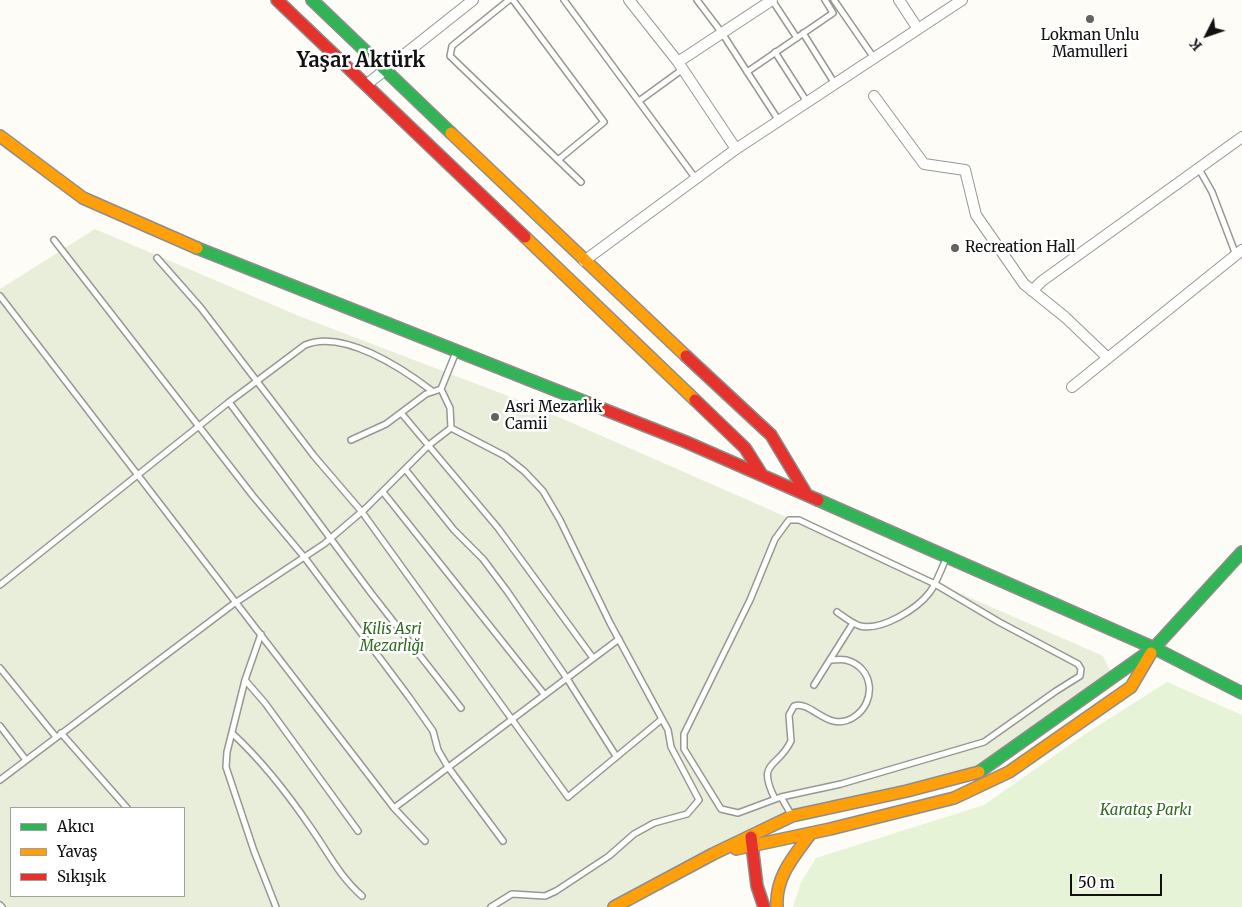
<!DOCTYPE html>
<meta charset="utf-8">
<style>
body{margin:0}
#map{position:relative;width:1242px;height:907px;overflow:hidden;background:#fdfcf7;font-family:Merriweather,serif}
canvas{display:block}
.legend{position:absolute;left:10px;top:807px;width:175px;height:90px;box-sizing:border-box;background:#fff;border:1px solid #a0a0a0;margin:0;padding:6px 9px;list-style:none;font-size:15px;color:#111}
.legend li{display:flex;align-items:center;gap:10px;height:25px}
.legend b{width:25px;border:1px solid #a0a0a0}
.north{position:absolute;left:1182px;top:10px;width:50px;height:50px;-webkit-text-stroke:4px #fff;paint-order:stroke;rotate:229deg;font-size:14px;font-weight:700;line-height:20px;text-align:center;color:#111}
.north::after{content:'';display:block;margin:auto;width:18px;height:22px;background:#111;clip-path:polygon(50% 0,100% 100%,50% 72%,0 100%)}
.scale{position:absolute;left:1070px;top:874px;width:92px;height:22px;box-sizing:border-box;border:2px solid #111;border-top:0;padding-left:6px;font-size:15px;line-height:18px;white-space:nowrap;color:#111;-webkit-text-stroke:4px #fff;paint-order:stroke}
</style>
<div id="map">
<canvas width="1242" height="907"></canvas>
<ul class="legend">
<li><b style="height:6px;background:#30b455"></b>Akıcı</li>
<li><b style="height:6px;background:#ff9f0a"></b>Yavaş</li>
<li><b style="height:6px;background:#e5322d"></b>Sıkışık</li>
</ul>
<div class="north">K</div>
<div class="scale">50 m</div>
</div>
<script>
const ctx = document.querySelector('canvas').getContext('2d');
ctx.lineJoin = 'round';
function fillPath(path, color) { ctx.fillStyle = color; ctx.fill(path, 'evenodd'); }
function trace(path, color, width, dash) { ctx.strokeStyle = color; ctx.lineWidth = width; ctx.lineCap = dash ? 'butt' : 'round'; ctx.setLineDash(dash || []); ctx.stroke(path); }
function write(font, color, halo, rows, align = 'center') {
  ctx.font = font + ' Merriweather,serif'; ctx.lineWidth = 5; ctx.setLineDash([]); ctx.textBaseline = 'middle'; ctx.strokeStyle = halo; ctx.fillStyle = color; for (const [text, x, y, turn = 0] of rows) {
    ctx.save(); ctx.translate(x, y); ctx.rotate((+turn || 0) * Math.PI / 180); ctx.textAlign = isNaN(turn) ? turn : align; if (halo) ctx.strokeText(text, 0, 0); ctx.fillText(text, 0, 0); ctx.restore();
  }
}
fillPath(new Path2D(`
 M1167 682 1242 715V907H793L801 882 816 858 984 805 1085 734Z`), '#e7f3d7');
fillPath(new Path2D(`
 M95 229 299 316 529 404 1103 656 1115 681 978 773 784 820 618 907H0V289ZM11 808H184V896H11Z`), '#e9eedb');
const lane = new Path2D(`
 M509 0 452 46 450 56 581 182
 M513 0 604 122 558 160
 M564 0 696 179
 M697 0 722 33 779 121
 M772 0 797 38
 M834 0 874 58
 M803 33 835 84
 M775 52 807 102
 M747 72 833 13 825 0
 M639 101 683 69
 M1199 169 1212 192 1236 255
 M54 240 253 496 305 558 409 697 433 731 438 750 448 767 503 841
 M157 258 201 308 314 456 362 512 568 797 662 719
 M0 296 394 808 425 841
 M441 389 456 352
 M229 402 371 593 461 708
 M402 414 498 528 593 658
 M451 428 505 456 524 471 543 491 560 520 610 623 668 730 671 747 699 800 687 814 654 823 634 834 609 856 556 891 545 896 512 894 491 907
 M351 440 386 424 426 394 441 389
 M405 469 454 530 483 559 507 591 566 677 616 756
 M383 492 544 694
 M789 520H799L935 584 999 622 1078 664 1081 669 1080 676 1056 691 984 742 841 784 781 797 738 813 721 809 684 749V734L750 600 775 539Z
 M0 585 229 402 305 345C343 329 402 368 432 391
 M837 612C844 617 851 623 860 626 882 631 917 609 930 592 937 582 941 569 947 557
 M261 634 245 680 227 752 226 767 254 851 276 907
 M0 668 56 737
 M245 680 265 703 358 831
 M814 685 853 623
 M0 726 26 760
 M61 733 127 808
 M232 733C262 761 288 794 311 828 328 852 339 876 362 896
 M0 780 232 605 324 544 366 508 429 445 451 428 450 408 441 389
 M781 797 792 816
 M775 799C756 760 777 770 791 741L789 715 794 706C812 700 828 734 854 717 877 702 874 667 846 660 841 659 835 660 830 660
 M394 808 619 639
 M0 905 2 907`);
const street = new Path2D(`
 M629 0 678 62 736 149
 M899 0 918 29
 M678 62 772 0
 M366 85 473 0
 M874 96 924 164 965 170 976 215 1024 284 1065 317 1108 358
 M584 261 736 149 962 0
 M1032 291 1042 281 1242 137
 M1072 387 1242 250`);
const fast = new Path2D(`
 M312 0 451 133
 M197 248 588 403
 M818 500 1154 648 1242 693
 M979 772 1154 648 1242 552`);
const slow = new Path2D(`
 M451 133 686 356
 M0 136 83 198 197 248
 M525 237 695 400
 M736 849 830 829 954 798 1009 772 1131 687 1151 653
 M614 907 713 854 792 816 907 791 979 772
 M777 907C775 877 794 856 811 833`);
const jam = new Path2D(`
 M277 0 525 237
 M686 356 771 435 807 495
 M695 400 745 448 762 475
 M588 403 686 442 818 500
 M751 837 757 886 764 907`);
trace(lane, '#979795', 8);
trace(street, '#979795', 12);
trace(fast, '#8e8d8b', 14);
trace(slow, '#8e8d8b', 14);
trace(jam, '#8e8d8b', 14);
trace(lane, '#fffffe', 5);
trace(street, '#fffffe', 10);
trace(fast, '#30b455', 11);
trace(slow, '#ff9f0a', 11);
trace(jam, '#e5322d', 11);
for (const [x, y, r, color] of [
 [1090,19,5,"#646362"],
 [955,248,5,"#646362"],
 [495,417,5,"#646362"]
]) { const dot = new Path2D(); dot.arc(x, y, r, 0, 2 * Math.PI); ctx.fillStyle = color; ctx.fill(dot); trace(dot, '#fff', 2); }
write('15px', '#111', '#fff', [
 ["Lokman Unlu",1090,36,"center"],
 ["Mamulleri",1090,53,"center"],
 ["Recreation Hall",965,248],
 ["Asri Mezarlık",505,408],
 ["Camii",505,425]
], 'left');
write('italic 15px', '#2f6b1f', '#fff', [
 ["Kilis Asri",392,630],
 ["Mezarlığı",392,647],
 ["Karataş Parkı",1146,811]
]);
write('bold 20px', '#111', '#fff', [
 ["Yaşar Aktürk",361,61]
]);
</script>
